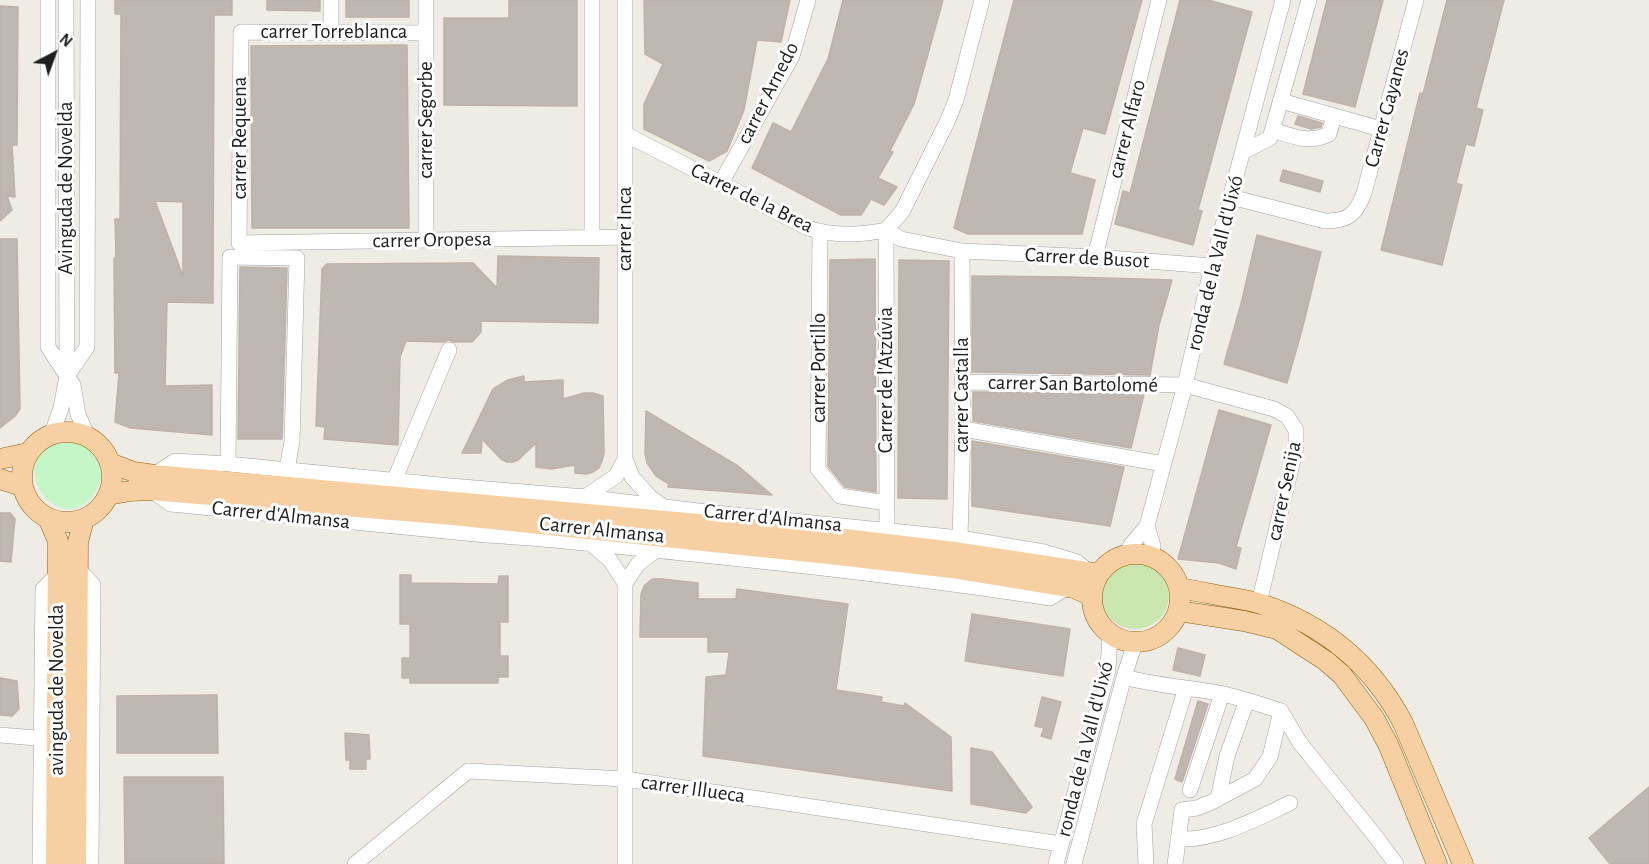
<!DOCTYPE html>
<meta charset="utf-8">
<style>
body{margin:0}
#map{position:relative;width:1649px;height:864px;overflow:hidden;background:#efebe5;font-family:"Alegreya Sans",sans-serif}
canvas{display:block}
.north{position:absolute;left:24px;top:24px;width:60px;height:60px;-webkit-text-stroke:4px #fff;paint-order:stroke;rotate:41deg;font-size:16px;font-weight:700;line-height:24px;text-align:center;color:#1e1e1e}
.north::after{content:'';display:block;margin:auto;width:21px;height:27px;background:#1e1e1e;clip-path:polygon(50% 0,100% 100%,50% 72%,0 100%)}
</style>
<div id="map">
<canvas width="1649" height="864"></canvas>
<div class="north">N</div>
</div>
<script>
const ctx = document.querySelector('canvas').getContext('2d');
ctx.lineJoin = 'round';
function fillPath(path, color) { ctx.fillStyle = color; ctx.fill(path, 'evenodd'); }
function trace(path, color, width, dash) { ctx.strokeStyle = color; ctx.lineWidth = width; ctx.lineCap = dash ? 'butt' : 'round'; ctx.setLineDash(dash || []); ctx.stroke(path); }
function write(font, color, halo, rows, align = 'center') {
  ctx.font = font + ' "Alegreya Sans",sans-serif'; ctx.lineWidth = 6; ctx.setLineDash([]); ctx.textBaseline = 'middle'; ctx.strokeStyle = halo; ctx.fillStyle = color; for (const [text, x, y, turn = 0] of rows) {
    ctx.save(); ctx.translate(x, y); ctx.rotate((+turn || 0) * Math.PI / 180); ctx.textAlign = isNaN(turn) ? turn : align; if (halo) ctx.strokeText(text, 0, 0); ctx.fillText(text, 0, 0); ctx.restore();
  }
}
fillPath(new Path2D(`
 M1101 595a34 34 0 1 1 68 0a34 34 0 1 1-68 0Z`), '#cbe6ae');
fillPath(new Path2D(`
 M60 440C89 441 114 463 95 492 62 544 0 462 60 440Z`), '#c4f6c7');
const building = new Path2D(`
 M115 0H232V15H214L213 303 167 302 165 386 212 385V435L131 428 115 422 119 373H115L114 258H116L115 219H120L121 14H115ZM155 201 183 202V276Z
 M267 0H320V11L267 10Z
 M346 0H409V17H346Z
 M509 0H577V106L444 105V18H509Z
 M644 0H790L781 42 757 40 744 110 727 151 709 161 644 129V104L663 64 645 54Z
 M843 0H943L914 104 890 151 893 152 878 178 897 187 884 205 871 199 861 215H841L752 168 773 123 791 132 828 59Z
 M1014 0H1142L1105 134 1083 128 1070 173 1095 180 1082 234H968L954 228Z
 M1180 0H1208L1252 12 1198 210 1202 211 1193 245 1115 224 1123 191 1130 193Z
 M1327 0H1383L1355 107 1303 94Z
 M1447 0H1504L1476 108 1483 110 1474 146 1466 144 1456 183 1462 185 1442 265 1381 250 1420 93 1423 94Z
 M0 6 18 7 17 145H12L15 197 7 196 12 210 0 221Z
 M407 45 409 228H252L251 46Z
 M1298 116 1322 123 1321 127 1311 129 1295 124Z
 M1283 170 1323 181 1320 192 1280 181Z
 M1257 235 1321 252 1303 326 1287 383 1224 364 1242 300Z
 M0 239H17L20 409 15 416 0 428Z
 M498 256 599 258 598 323 481 321V332L472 342H454L448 340 444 342 406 341 400 357 398 445 324 439 325 427 316 426 322 269 327 264 473 263 497 288Z
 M875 259 876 492 845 487 828 466 830 260Z
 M899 260 949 261 947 499 898 498Z
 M240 267 287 268 282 439H238Z
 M972 276 1070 277 1172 280 1159 325 1150 375 972 372Z
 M524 376V382L563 380V399L584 393H593L603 396 604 453 602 461 599 468 593 472 586 474 575 473V465L551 469 536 467V443L518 460 513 462H507L501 459 482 439 481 453H462L493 389 508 380Z
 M973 392 1144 394 1131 448 973 421Z
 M1219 410 1271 425 1236 547 1241 548 1236 569 1219 563 1178 559Z
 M646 411 738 466 772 495 668 487 669 484 656 476 647 463 645 453Z
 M972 441 1124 467 1110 526 972 506Z
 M0 513H10L15 519 11 562 0 561Z
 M400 575H411V583L498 584 499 576H508V622H500V656H508V677H498V683H410V678H402V658H410V624H400Z
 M652 579H662L698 583V599H736L737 589 848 604 836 690 882 697 881 702 904 706 905 703 951 737 952 791 703 756 706 677 726 675 729 652H708V637H640L641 594 644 586Z
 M972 614 1070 629 1063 676 965 661Z
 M1178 648 1205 655 1200 676 1173 670Z
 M0 678 17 681 19 709 12 716 0 715Z
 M217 695 218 753H117V696Z
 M1042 697 1061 702 1051 739 1041 736 1044 728 1035 726Z
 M1198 701 1208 704 1182 782 1175 779Z
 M345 733 369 735 370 759H366V769H350V760H346Z
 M971 748 992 752 1032 807 1026 813 971 804Z
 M124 777H223L224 864H125Z
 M1649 787V864H1610L1589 838Z`);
fillPath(building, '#bfb7b2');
trace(building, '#bfb2a8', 1.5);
const minor = new Path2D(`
 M48 0V347L73 385 78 414 87 436
 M331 32V0
 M426 33 241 32 239 243 625 237
 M1281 101 1381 129
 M1273 130C1292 136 1309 144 1329 134L1334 116
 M625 134 808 228C832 236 861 235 886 230L902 212 947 122 956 100 982 0
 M1243 152 1270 138 1309 0
 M721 183 792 56 808 0
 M1231 197 1325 221C1348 221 1356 215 1364 193L1416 0
 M886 230 901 239 962 251 1095 257 1212 266
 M886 230 887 530
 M820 232 818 469 840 496 887 503
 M592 237V0
 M426 240V0
 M1095 257 1159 0
 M67 376 87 347 88 0
 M962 382 1185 385 1274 409 1287 416 1296 430V447L1259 603
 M963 429 1164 464
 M52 433 61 408 67 376 66 0
 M625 459V0
 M228 464 230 257 297 258 292 441 287 470
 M154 475 175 461 228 464 450 486 459 491
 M394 481 449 350
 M450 486 585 497 714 513 960 538 1044 552 1077 562 1088 571
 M151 490 171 504 486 535C559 539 631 548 703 555 819 567 934 580 1050 598L1066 588
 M585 497 616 476 625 459 632 477 650 497 664 507
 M1147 526 1153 546 1151 556
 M960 538 963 429 962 251
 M590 543 610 560 625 583 638 564 656 550
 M1126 555 1131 545 1147 526 1185 385 1212 266 1283 0
 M78 569 93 585 91 864
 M625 583V864
 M1124 677C1153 685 1183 687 1213 692 1236 696 1259 704 1281 711L1270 757 1255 779 1214 801 1197 808 1182 810 1175 864
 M1281 711 1300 743 1376 837 1396 864
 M0 735 49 739
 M1190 790 1222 694
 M1218 799 1227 756 1247 700
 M1178 839C1216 841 1256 819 1290 803
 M40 864 43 589 57 575
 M355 864 468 771 625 779 1061 844
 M1056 864 1108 670 1110 634
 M1074 864 1124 677 1135 643
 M1146 864 1144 824 1186 688`);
const major = new Path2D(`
 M22 477a45 45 0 1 1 90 0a45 45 0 1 1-90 0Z
 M0 459 28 453
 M110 463 134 472 154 475 776 531 954 552 1099 574
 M0 479 22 486
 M108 495 130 491 151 490 453 515 829 554 952 568 1074 588 1092 596
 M48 518 58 541 56 864
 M1092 598a44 44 0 1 1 88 0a44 44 0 1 1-88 0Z
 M1179 588C1198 591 1216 595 1234 598 1243 600 1253 601 1261 604 1325 625 1372 664 1403 723L1463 864
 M1179 611 1244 621 1277 629 1326 661 1342 675 1374 718 1388 744 1437 864
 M76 864 78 542 84 519`);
trace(minor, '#a2a2a2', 16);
trace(major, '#8f5f09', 21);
trace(minor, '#fff', 15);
trace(major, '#f6d0a2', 20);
write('21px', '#1e1e1e', '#fff', [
 ["carrer Torreblanca",334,32],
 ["carrer Arnedo",768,93,-63],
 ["Carrer Gayanes",1387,108,-75],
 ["carrer Segorbe",426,120,-90],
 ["carrer Alfaro",1127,129,-76],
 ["carrer Requena",240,138,-90],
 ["Avinguda de Novelda",66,188,-90],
 ["Carrer de la Brea",752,198,26],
 ["carrer Inca",625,229,-90],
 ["carrer Oropesa",432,240,-1],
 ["Carrer de Busot",1087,258,3],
 ["ronda de la Vall d'Uixó",1215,263,-76],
 ["carrer Portillo",819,368,-90],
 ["Carrer de l'Atzúvia",886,380,-90],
 ["carrer San Bartolomé",1073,384,1],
 ["carrer Castalla",962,395,-90],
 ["carrer Senija",1284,491,-78],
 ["Carrer d'Almansa",281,515,6],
 ["Carrer d'Almansa",773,518,6],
 ["Carrer Almansa",602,530,6],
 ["avinguda de Novelda",57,690,-90],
 ["ronda de la Vall d'Uixó",1085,749,-76],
 ["carrer Illueca",693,789,8]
]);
</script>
